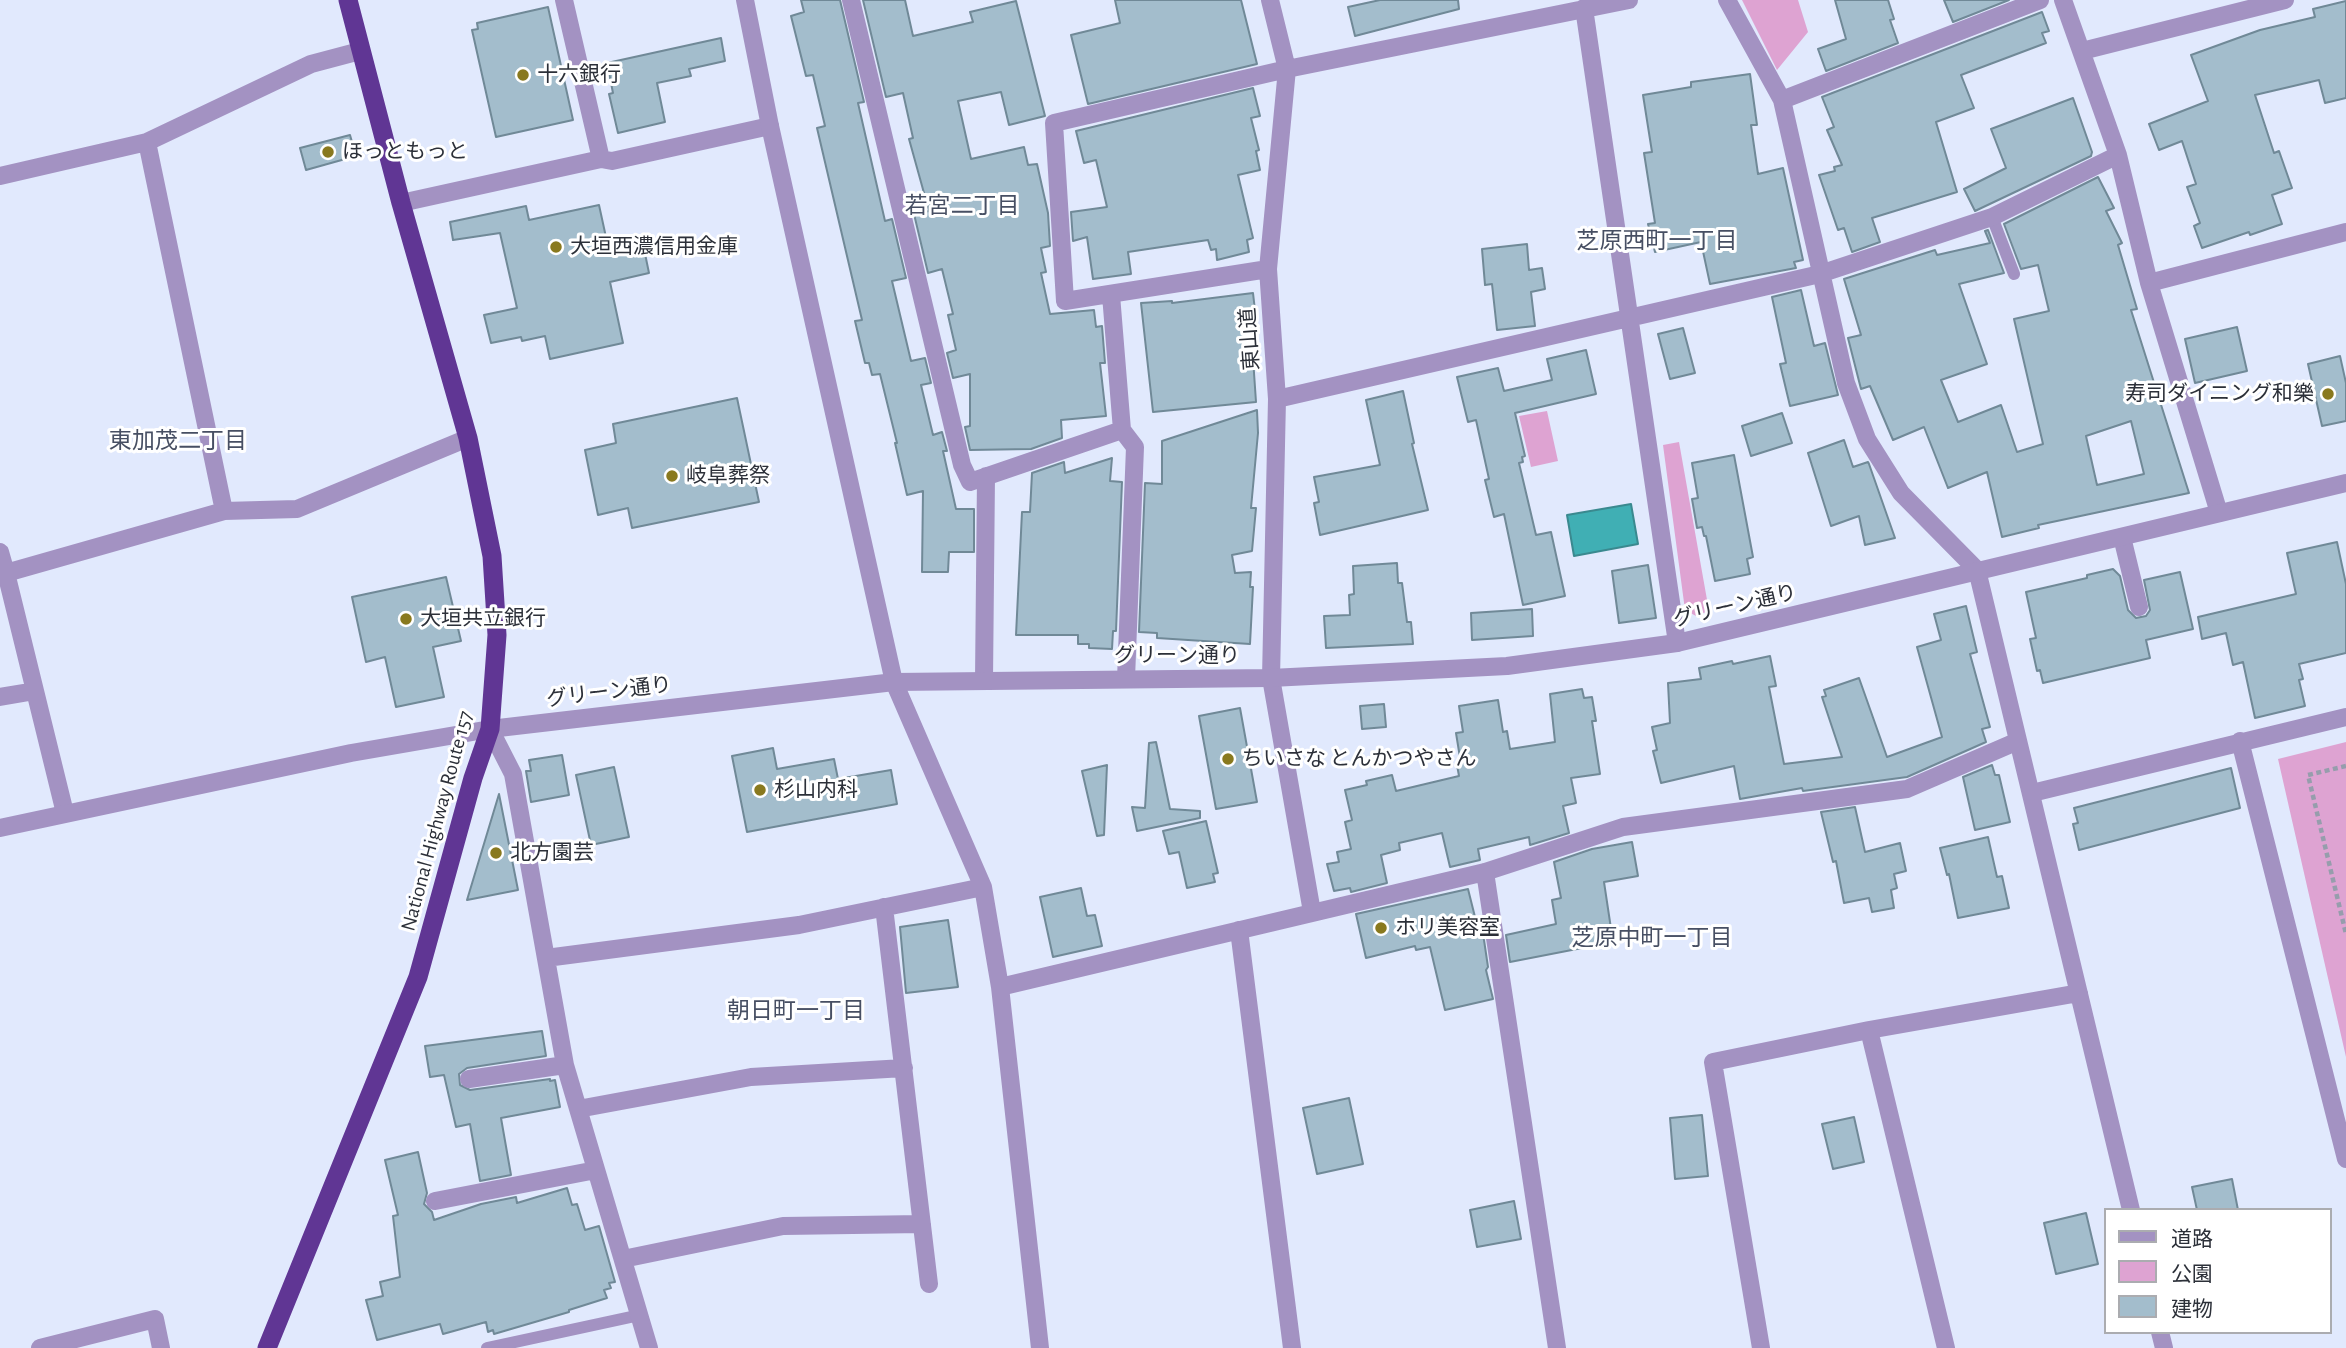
<!DOCTYPE html>
<meta charset="utf-8">
<style>
body{margin:0}
#map{position:relative;width:2346px;height:1348px;overflow:hidden;background:#e1e9fd;font-family:"Alegreya Sans","Noto Sans JP",sans-serif}
canvas{display:block}
.legend{position:absolute;left:2104px;top:1208px;width:228px;height:126px;box-sizing:border-box;background:#fff;border:2px solid #abacb0;margin:0;padding:9px 12px;list-style:none;font-size:21px;color:#2c3039}
.legend li{display:flex;align-items:center;gap:14px;height:35px}
.legend b{width:35px;border:2px solid #abacb0}
</style>
<div id="map">
<canvas width="2346" height="1348"></canvas>
<ul class="legend">
<li><b style="height:9px;background:#a392c2"></b>道路</li>
<li><b style="height:19px;background:#dea3d2"></b>公園</li>
<li><b style="height:19px;background:#a3bdcc"></b>建物</li>
</ul>
</div>
<script>
const ctx = document.querySelector('canvas').getContext('2d');
ctx.lineJoin = 'round';
function fillPath(path, color) { ctx.fillStyle = color; ctx.fill(path, 'evenodd'); }
function trace(path, color, width, dash) { ctx.strokeStyle = color; ctx.lineWidth = width; ctx.lineCap = dash ? 'butt' : 'round'; ctx.setLineDash(dash || []); ctx.stroke(path); }
function write(font, color, halo, rows, align = 'center') {
  ctx.font = font + ' "Alegreya Sans","Noto Sans JP",sans-serif'; ctx.lineWidth = 6; ctx.setLineDash([]); ctx.textBaseline = 'middle'; ctx.strokeStyle = halo; ctx.fillStyle = color; for (const [text, x, y, turn = 0] of rows) {
    ctx.save(); ctx.translate(x, y); ctx.rotate((+turn || 0) * Math.PI / 180); ctx.textAlign = isNaN(turn) ? turn : align; if (halo) ctx.strokeText(text, 0, 0); ctx.fillText(text, 0, 0); ctx.restore();
  }
}
fillPath(new Path2D(`
 M1742 0H1798L1808 32 1777 70Z
 M1547 411 1558 461 1531 467 1519 416Z
 M1679 442 1709 611 1696 616 1685 610 1663 445Z
 M2346 742V1057L2278 759Z`), '#dea3d2');
const water = new Path2D(`
 M1631 504 1638 544 1574 556 1567 515Z`);
fillPath(water, '#40afb4');
trace(water, '#3a898f', 2);
const building = new Path2D(`
 M801 0H840L864 102 858 103 885 221 892 219 906 278 892 281 911 361 925 358 931 383 921 385 933 435 942 432 947 451H943L956 509H974V552H949L948 572H922L923 491 907 495 895 443H897L880 374 872 375 869 363H865L855 321 862 320 817 128 825 126 813 75 806 76 791 16 804 12Z
 M863 0H905L913 36 973 22 970 12 1016 1 1045 116 1009 125 1001 92 958 101 971 159 1024 147 1028 165 1037 164 1048 213 1050 246 1041 248 1046 272 1041 273 1050 314 1094 310 1096 327 1102 326 1105 363H1100L1106 416 1061 420 1062 438 1031 449 970 450 965 427 970 426V374L953 378 947 353 956 350 948 315 953 314 942 269 928 273 914 214 929 211 909 139 913 138 903 93 886 97Z
 M1115 0H1241L1257 64 1088 104 1071 35 1120 23Z
 M1380 0H1458L1459 9 1355 36 1348 7Z
 M1835 0H1888L1894 19 1890 20 1898 43 1826 71 1818 49 1846 39Z
 M1944 0H2009L1953 22Z
 M2346 1V98L2325 103 2319 80 2255 95 2274 153 2279 151 2292 188 2272 195 2282 224 2250 235 2249 232 2202 248 2194 226 2200 223 2187 187 2196 184 2182 141 2159 150 2149 124 2208 101 2191 55 2260 30 2315 17 2313 9Z
 M548 7 573 120 496 137 472 30 478 29 477 23Z
 M2042 12 2049 31 2042 33 2046 43 1961 75 1974 108 1936 122 1957 192 1872 218 1880 242 1852 252 1844 228 1838 230 1819 175 1835 171 1834 167 1842 165 1827 130 1834 127 1822 97Z
 M721 38 725 61 689 69 691 76 657 83 665 122 618 133 609 94 613 93 607 63Z
 M1750 74 1757 125H1751L1758 174 1783 168 1803 260 1794 262 1796 268 1710 284 1701 242 1655 252 1648 224 1655 223 1644 153 1652 152 1643 95 1691 87V82Z
 M1253 88 1260 116 1251 118 1259 150 1256 151 1260 170 1238 175 1253 238 1247 240 1249 252 1217 260 1216 249 1211 250 1208 240 1128 252 1131 274 1093 279 1087 237 1073 241 1071 212 1107 207 1096 160 1084 163 1076 131Z
 M2073 98 2092 152 2091 156 1975 211 1964 189 2006 168 1991 129Z
 M350 135 356 156 306 170 300 148Z
 M2098 177 2114 208 2106 211 2122 243 2118 245 2137 309 2131 310 2189 493 2038 525 2039 528 2002 537 1987 472 1948 488 1924 427 1893 440 1870 386 1861 389 1848 338 1861 335 1844 279 1935 250 1937 255 1990 243 1985 231 1988 230 2004 273 1959 284 1987 364 1941 380 1958 422 2001 405 2017 452 2043 444 2014 319 2049 311 2038 265 2021 269 2004 224ZM2131 421 2144 474 2097 485 2086 436Z
 M599 205 609 251 643 244 649 273 610 282 623 343 550 359 545 336 522 341 521 337 491 343 484 315 517 308 500 233 453 240 450 222 526 206 529 220Z
 M1527 244 1529 270 1542 268 1545 289 1531 292 1535 326 1497 330 1492 284 1485 285 1482 249Z
 M1801 290 1814 346 1825 343 1838 395 1790 406 1780 364 1786 363 1772 297Z
 M1253 293 1257 328 1251 329 1256 402 1153 412 1141 303 1172 301V303Z
 M2237 327 2247 371 2195 383 2185 339Z
 M1683 328 1695 373 1670 379 1658 334Z
 M1586 350 1596 394 1515 413 1525 456 1522 457 1523 462 1519 463 1536 535 1551 532 1565 596 1523 605 1504 514 1494 517 1485 480 1489 479 1476 420 1468 422 1457 377 1498 368 1504 391 1552 380 1547 359Z
 M2340 356 2346 383V421L2322 426 2308 364Z
 M1403 391 1414 443 1412 444 1428 510 1320 535 1314 503 1319 502 1314 477 1380 465 1366 400Z
 M737 398 759 502 632 528 628 508 598 515 585 450 616 443 613 424Z
 M1257 410 1258 433 1251 508H1256L1252 551 1232 555 1235 573 1251 572 1250 587H1253L1250 644 1157 638V633L1139 632 1145 483 1162 484V441Z
 M1782 413 1792 443 1751 456 1742 426Z
 M1844 440 1853 467 1868 462 1869 464 1895 538 1865 545 1859 516 1831 526 1808 453Z
 M1734 455 1753 557 1747 559 1750 574 1715 581 1706 536H1704L1702 527 1697 528 1692 499 1698 498 1692 463Z
 M1112 458 1110 481 1122 482 1116 631H1113L1112 649 1089 648V644H1078V635H1016L1022 512H1030L1032 473 1064 462 1065 473Z
 M2337 542 2346 584V653L2299 664 2303 679 2299 680 2305 706 2255 718 2243 662 2233 665 2226 633 2202 639 2198 617 2296 594 2287 553Z
 M1397 563 1398 583H1402L1407 622H1411L1413 644 1326 648 1324 616 1350 615 1349 595 1354 594 1353 566Z
 M1648 565 1656 618 1619 623 1612 571Z
 M2113 569 2120 576 2128 610 2136 618 2146 616 2150 610 2144 580 2180 572 2193 629 2146 640 2150 658 2043 683 2040 670 2037 671 2030 639 2036 638 2026 592 2087 578V575Z
 M446 577 461 641 433 647 444 697 396 707 385 657 366 662 352 597Z
 M1966 606 1977 652 1970 654 1990 727 1982 729 1986 742 1907 777 1803 791 1802 788 1740 799 1734 766 1661 783 1653 751 1657 750 1652 727 1670 723 1668 683 1701 679 1699 668 1732 661 1733 664 1770 656 1776 686 1769 687 1784 764 1842 757 1822 697 1826 696 1824 690 1859 678 1887 757 1942 737 1917 647 1941 640 1934 614Z
 M1532 609 1533 636 1472 640 1471 613Z
 M1582 689 1584 698 1592 697 1596 721H1592L1600 774 1571 778 1576 803 1563 806 1569 833 1530 845 1529 837 1478 849 1480 860 1450 867 1442 833 1399 843 1400 850 1381 855 1387 883 1351 892 1350 888 1334 891 1327 864 1339 862 1337 852 1351 849 1345 822 1352 820 1345 790 1367 785 1366 781 1392 775 1396 791 1459 776 1457 765 1461 764 1456 733 1463 732 1459 706 1498 700 1503 732 1507 731 1510 749 1555 742 1550 694Z
 M1384 704 1386 727 1362 729 1360 706Z
 M1240 708 1257 802 1216 809 1199 716Z
 M1156 742 1170 809 1200 811V818L1137 831 1132 807 1145 808 1149 743Z
 M773 748 777 769 834 759 838 779 891 770 897 804 747 832 732 756Z
 M562 755 569 795 531 802 526 771H531L529 760Z
 M1107 765 1104 835 1097 836 1082 771Z
 M1992 765 1995 775H1999L2010 822 1975 830 1963 777Z
 M614 767 629 837 591 845 576 775Z
 M2231 768 2240 808 2079 850 2073 824 2078 823 2074 808Z
 M499 794 518 890 467 900Z
 M1855 807 1865 852 1900 843 1906 871 1894 874 1897 888 1891 890 1894 908 1872 912 1869 898 1844 903 1836 861 1833 862 1821 812Z
 M1206 821 1218 873 1213 874 1215 882 1187 888 1179 852 1169 854 1163 831Z
 M1988 837 1997 877 2002 876 2009 908 1958 918 1949 874 1947 875 1940 848Z
 M1632 842 1638 876 1604 882 1613 942 1510 962 1506 935 1556 924 1552 900 1561 898 1554 862 1592 849Z
 M1081 888 1087 916 1095 915 1102 946 1053 957 1040 897Z
 M1468 889 1476 921H1478L1484 940 1488 967 1486 970 1493 999 1445 1010 1430 947 1416 950 1415 946 1366 958 1356 914Z
 M948 920 958 987 906 993 900 927Z
 M542 1031 546 1056 467 1068 459 1074 460 1085 470 1090 550 1079V1081L555 1080 560 1107 501 1118 511 1175 480 1181 470 1124 456 1127 444 1075 430 1077 425 1046Z
 M1349 1098 1363 1164 1317 1174 1303 1108Z
 M1702 1115 1708 1176 1675 1179 1670 1118Z
 M1854 1117 1864 1162 1833 1169 1822 1124Z
 M418 1152 427 1193 424 1204 432 1212 434 1220 481 1204 516 1197 517 1203 567 1188 572 1205 577 1204 585 1230 599 1226 615 1282 609 1283 611 1288 604 1290 607 1298 569 1310V1312L494 1334 493 1330 488 1332 486 1322 443 1334 440 1324 377 1340 366 1300 383 1296 380 1282 400 1277 393 1216 398 1215 385 1160Z
 M2232 1179 2238 1210H2197L2192 1187Z
 M1514 1201 1521 1239 1477 1247 1470 1210Z
 M2086 1213 2098 1264 2056 1274 2044 1223Z`);
fillPath(building, '#a3bdcc');
trace(building, '#708997', 2);
trace(new Path2D(`
 M2346 766 2308 775 2346 934`), '#969dac', 4.5, [5, 3.5]);
trace(new Path2D(`
 M1992 217 2014 274
 M487 1348 640 1315`), '#a392c2', 12);
trace(new Path2D(`
 M851 0 962 465 970 482 1122 430
 M1270 0 1287 69 1268 269 1277 399 1271 678 1312 912
 M1727 0 1782 100 1846 383 1867 439 1901 493 1977 570 2131 1210
 M2063 0 2118 155 2149 283 2219 513
 M1584 8 1677 643
 M2082 51 2285 0
 M1782 100 2040 0
 M147 142 224 511
 M601 159 612 161 770 126
 M0 176 147 142 311 64 360 51
 M401 203 601 159 564 0
 M1268 269 1065 301 1054 123 1287 69 1629 0
 M2149 283 2346 232
 M1111 295 1122 430 1135 447 1126 679
 M1277 399 1820 274 1992 217 2118 155
 M2122 537 2139 607
 M0 552 6 573 224 511 297 509 468 438
 M6 573 65 813
 M984 680 986 476
 M894 682 983 887 1000 987 1040 1348
 M0 697 35 691
 M490 729 513 774 565 1065 649 1348
 M2240 741 2346 1159
 M2032 793 2346 717
 M1485 872 1557 1348
 M884 907 929 1284
 M1239 930 1292 1348
 M546 958 799 925 983 887
 M1000 987 1485 872 1623 827 1907 789 2018 741
 M1869 1030 1946 1348
 M469 1079 565 1065
 M578 1109 751 1077 904 1068
 M435 1201 596 1170
 M623 1259 783 1226 922 1224
 M2160 1332 2164 1348
 M40 1348 155 1319 161 1348
 M1761 1348 1713 1062 1869 1030 2079 993`), '#a392c2', 18);
trace(new Path2D(`
 M745 0 770 126 894 682
 M0 828 351 753 490 729 894 682 1271 678 1507 666 1677 643 2346 483`), '#a392c2', 18);
trace(new Path2D(`
 M267 1348 418 977 473 778 490 729 497 635 492 556 468 438 401 203 348 0`), '#603694', 19);
for (const [x, y, r, color] of [
 [523,75,7,"#89791e"],
 [328,152,7,"#89791e"],
 [556,247,7,"#89791e"],
 [2328,394,7,"#89791e"],
 [672,476,7,"#89791e"],
 [406,619,7,"#89791e"],
 [1228,759,7,"#89791e"],
 [760,790,7,"#89791e"],
 [496,853,7,"#89791e"],
 [1381,928,7,"#89791e"]
]) { const dot = new Path2D(); dot.arc(x, y, r, 0, 2 * Math.PI); ctx.fillStyle = color; ctx.fill(dot); trace(dot, '#fff', 2.5); }
write('21px', '#2c3039', '#fff', [
 ["十六銀行",537,75],
 ["ほっともっと",342,152],
 ["大垣西濃信用金庫",570,247],
 ["寿司ダイニング和樂",2314,394,"right"],
 ["岐阜葬祭",686,476],
 ["大垣共立銀行",420,619],
 ["ちいさな とんかつやさん",1242,759],
 ["杉山内科",774,790],
 ["北方園芸",510,853],
 ["ホリ美容室",1395,928]
], 'left');
write('21px', '#2c3039', '#fff', [
 ["東山道",1250,339,-94],
 ["グリーン通り",1735,606,-13],
 ["グリーン通り",1177,656],
 ["グリーン通り",609,692,-7],
 ["National Highway Route 157",437,821,-75]
]);
write('23px', '#474f63', '#fff', [
 ["若宮二丁目",962,206],
 ["芝原西町一丁目",1657,241],
 ["東加茂二丁目",178,441],
 ["芝原中町一丁目",1652,938],
 ["朝日町一丁目",796,1011]
]);
</script>
